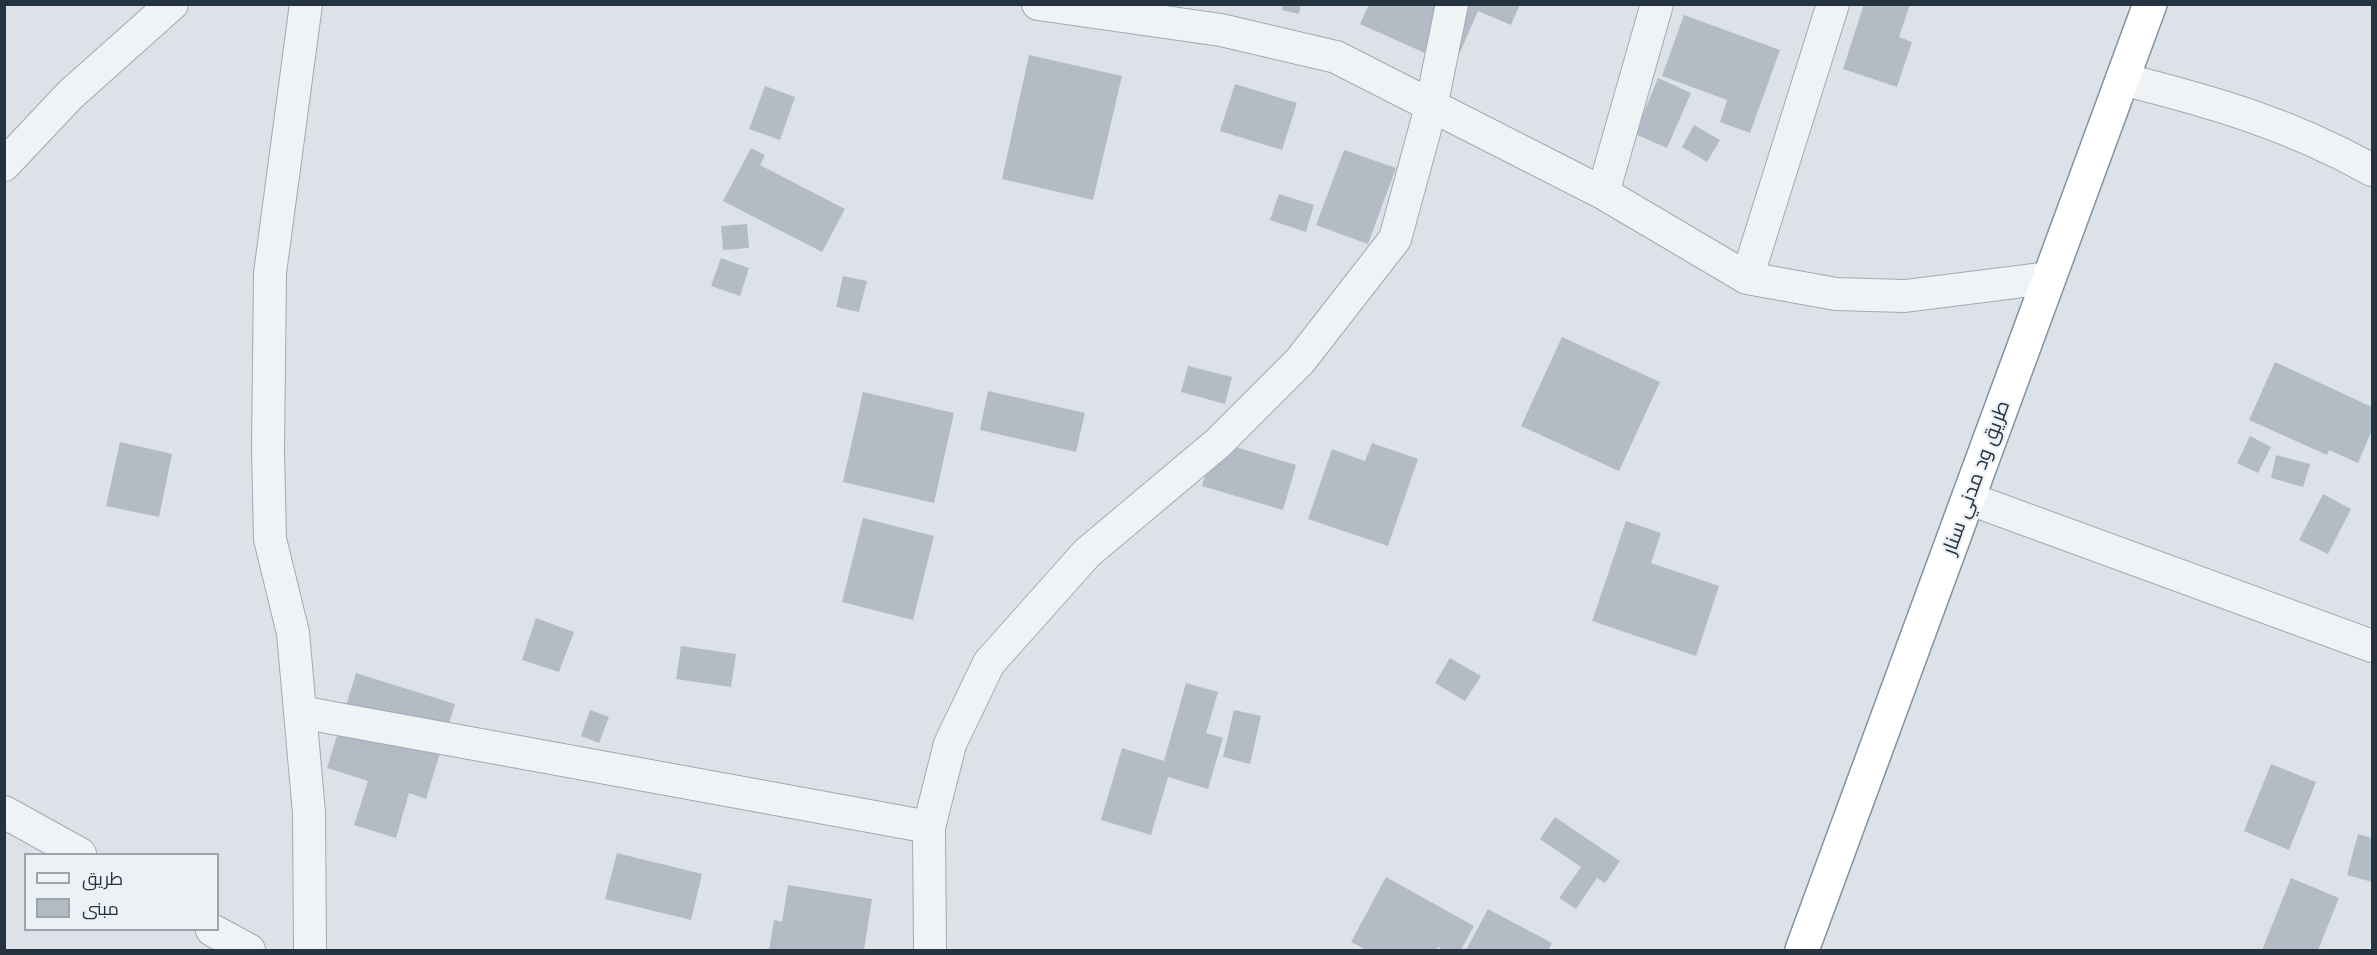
<!DOCTYPE html>
<meta charset="utf-8">
<style>
body{margin:0}
#map{position:relative;width:2377px;height:955px;overflow:hidden;background:#dce2e8;font-family:"DM Sans",Cairo,sans-serif}
canvas{display:block}
.frame{position:absolute;inset:0;border:6px solid #253240;pointer-events:none}
.legend{position:absolute;left:24px;top:853px;width:195px;height:78px;box-sizing:border-box;background:#ecf1f6;border:2px solid #9ca5ad;margin:0;padding:8px 10px;list-style:none;font-size:18px;color:#253240}
.legend li{display:flex;align-items:center;gap:12px;height:30px}
.legend b{width:30px;border:2px solid #9ca5ad}
</style>
<div id="map">
<canvas width="2377" height="955"></canvas>
<div class="frame"></div>
<ul class="legend">
<li><b style="height:8px;background:#eff3f6"></b>طريق</li>
<li><b style="height:16px;background:#b3bcc5"></b>مبنى</li>
</ul>
</div>
<script>
const ctx = document.querySelector('canvas').getContext('2d');
ctx.lineJoin = 'round';
function fillPath(path, color) { ctx.fillStyle = color; ctx.fill(path, 'evenodd'); }
function trace(path, color, width, dash) { ctx.strokeStyle = color; ctx.lineWidth = width; ctx.lineCap = dash ? 'butt' : 'round'; ctx.setLineDash(dash || []); ctx.stroke(path); }
function write(font, color, halo, rows, align = 'center') {
  ctx.font = font + ' "DM Sans",Cairo,sans-serif'; ctx.lineWidth = 4.5; ctx.setLineDash([]); ctx.textBaseline = 'middle'; ctx.strokeStyle = halo; ctx.fillStyle = color; for (const [text, x, y, turn = 0] of rows) {
    ctx.save(); ctx.translate(x, y); ctx.rotate((+turn || 0) * Math.PI / 180); ctx.textAlign = isNaN(turn) ? turn : align; if (halo) ctx.strokeText(text, 0, 0); ctx.fillText(text, 0, 0); ctx.restore();
  }
}
fillPath(new Path2D(`
 M1283 4H1301L1299 14 1282 10Z
 M1369 4H1520L1511 25 1478 11 1454 66 1360 24Z
 M1864 4H1910L1899 37 1912 42 1897 87 1843 69Z
 M1684 15 1780 50 1750 133 1720 122 1727 100 1662 76Z
 M1029 55 1122 76 1093 200 1002 179Z
 M1658 78 1691 93 1667 148 1635 134Z
 M1235 84 1297 103 1282 150 1220 131Z
 M765 86 795 97 780 140 749 129Z
 M1694 125 1720 140 1707 162 1682 147Z
 M751 148 765 155 760 165 845 209 822 252 723 201Z
 M1344 150 1396 168 1368 244 1316 225Z
 M1279 194 1314 205 1306 232 1270 220Z
 M747 224 749 248 723 250 721 226Z
 M721 258 749 268 740 296 711 286Z
 M843 276 867 281 859 312 836 307Z
 M1562 337 1660 382 1619 471 1521 426Z
 M2275 362 2372 407V430L2358 463 2329 450 2327 455 2249 420Z
 M1188 366 1232 377 1225 404 1181 392Z
 M988 391 1085 413 1076 452 980 430Z
 M863 392 954 413 934 503 843 482Z
 M2250 436 2271 447 2258 473 2237 463Z
 M1215 441 1296 465 1283 510 1202 486Z
 M120 442 172 454 159 517 106 506Z
 M1372 443 1418 459 1388 546 1308 519 1332 449 1365 461Z
 M2276 455 2310 464 2303 487 2271 478Z
 M2323 494 2351 509 2328 554 2299 540Z
 M863 518 934 536 913 620 842 602Z
 M1626 521 1661 533 1651 563 1719 586 1696 656 1592 621Z
 M536 618 574 632 559 672 522 660Z
 M681 646 736 654 731 687 676 679Z
 M1450 658 1481 676 1465 701 1435 683Z
 M356 673 455 704 426 799 409 793 396 838 354 825 368 781 327 768Z
 M1186 683 1218 692 1206 733 1223 738 1208 789 1168 777 1151 835 1101 820 1122 748 1164 761Z
 M590 710 609 717 599 743 581 736Z
 M1234 710 1261 716 1250 764 1223 757Z
 M2271 764 2316 782 2289 850 2244 831Z
 M1555 817 1620 861 1605 883 1597 878 1576 909 1559 898 1581 867 1540 839Z
 M2358 834 2372 838V882L2347 875Z
 M617 853 702 874 691 920 605 899Z
 M1386 877 1474 926 1461 950H1443L1438 947 1436 950H1367L1351 942Z
 M2291 878 2339 898 2318 950H2262Z
 M788 885 872 899 864 950H769L774 920 782 922Z
 M1488 909 1552 943 1548 950H1466Z`), '#b3bcc5');
const minor = new Path2D(`
 M306 4 270 273 268 450 270 539 293 633 309 813 310 950
 M1038 4 1221 30 1336 57 1603 193 1747 278 1836 294 1905 296 2048 278
 M2122 79C2213 102 2290 124 2372 170
 M4 165 70 95 172 4
 M1603 193 1657 4
 M1747 278 1833 4
 M1970 499 2372 646
 M300 712 929 827
 M4 812 80 854
 M212 930 249 950
 M930 950 929 827 950 744 989 663 1087 553 1218 443 1300 361 1395 239 1431 107 1452 4`);
const trunk = new Path2D(`
 M1802 950 2150 4`);
trace(minor, '#a1aab2', 34);
trace(trunk, '#8392a0', 36);
trace(minor, '#eff3f6', 32);
trace(trunk, '#fff', 33);
write('20px', '#253240', '#ecf1f6', [
 ["طريق ود مدني سنار",1977,478,-70]
]);
</script>
